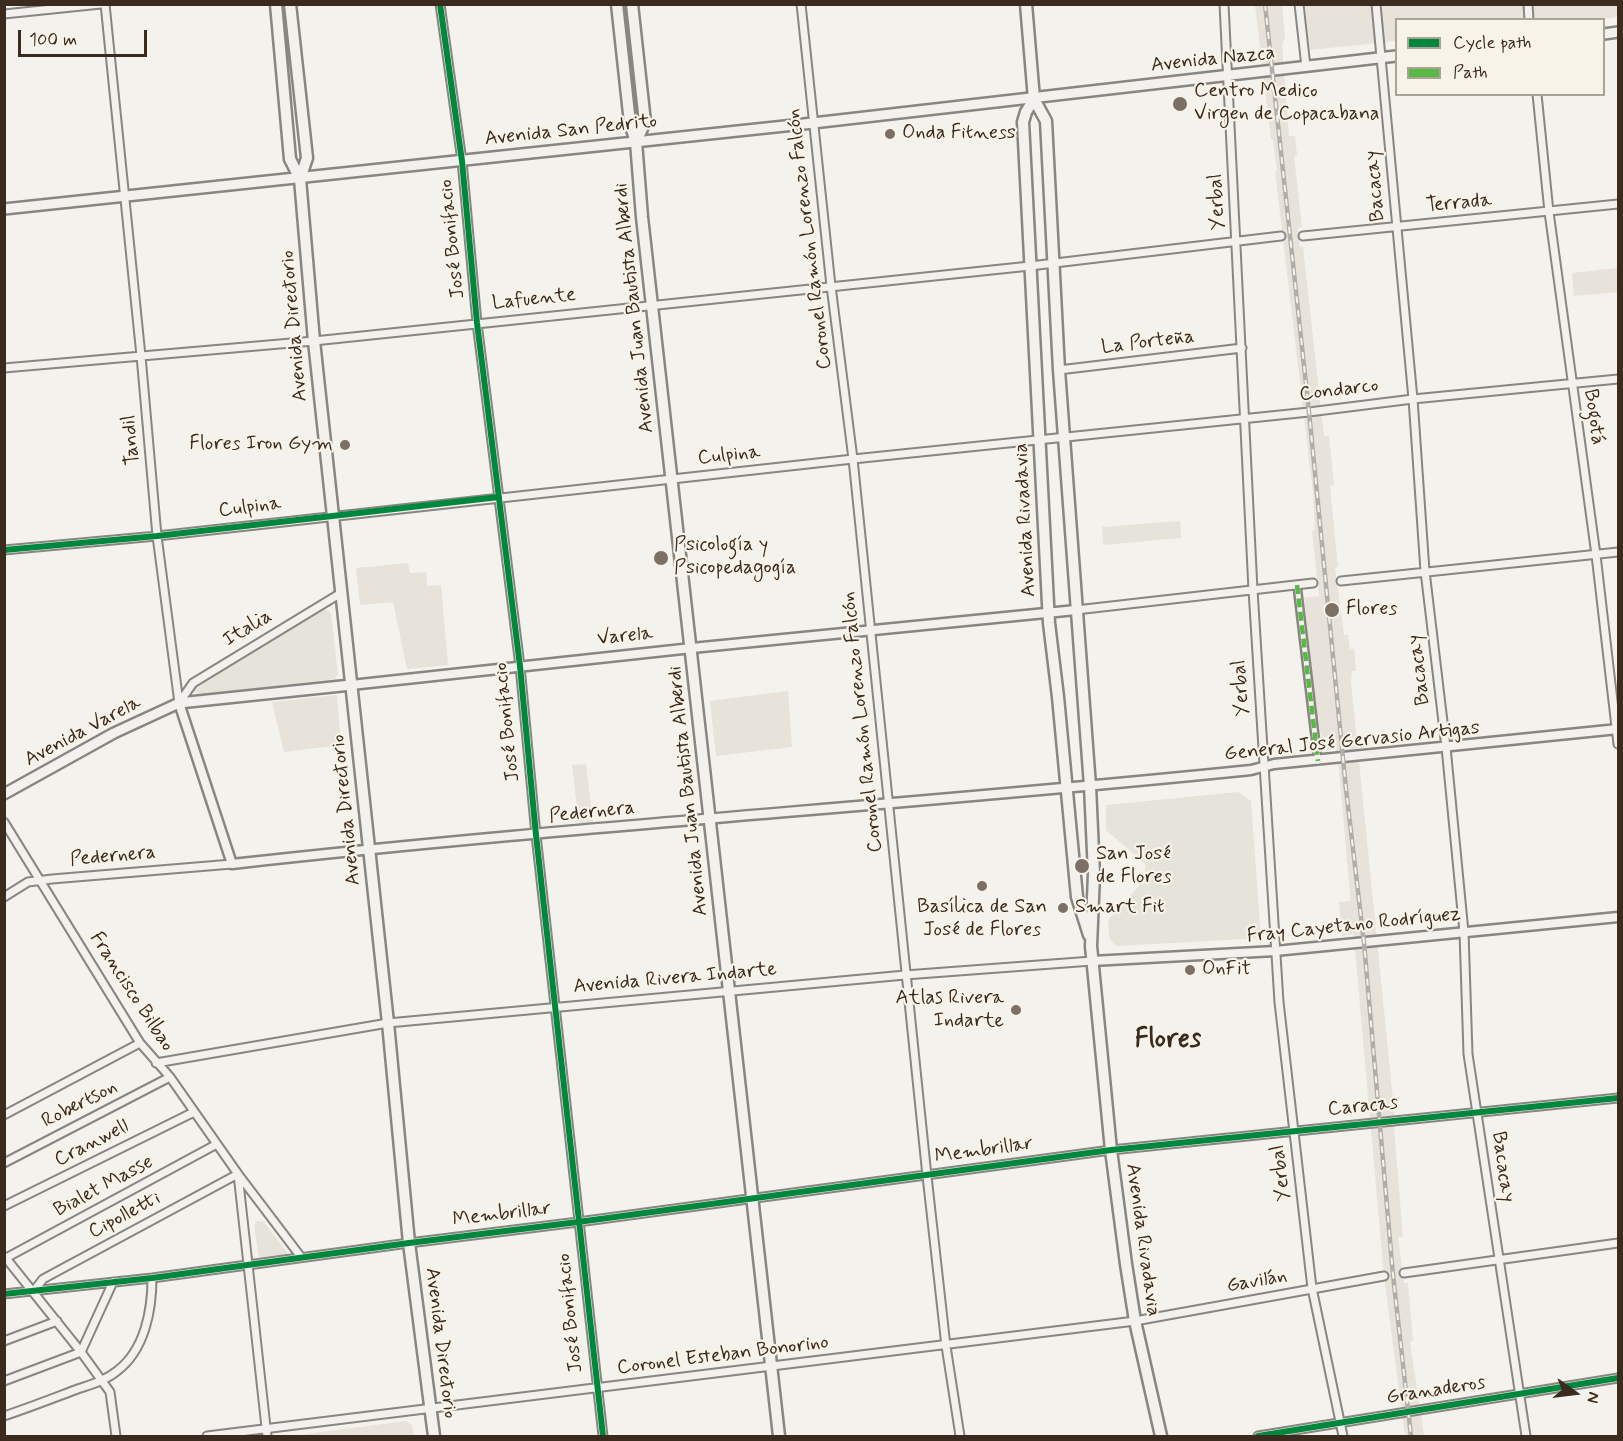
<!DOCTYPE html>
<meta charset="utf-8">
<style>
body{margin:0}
#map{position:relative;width:1623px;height:1441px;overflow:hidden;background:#f4f2ec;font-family:Mynerve,sans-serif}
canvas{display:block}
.frame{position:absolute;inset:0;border:6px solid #3b2a1e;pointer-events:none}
.legend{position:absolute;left:1395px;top:18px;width:210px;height:78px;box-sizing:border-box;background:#f7f3e8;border:2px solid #aca397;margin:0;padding:8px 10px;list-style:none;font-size:18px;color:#3b2a1e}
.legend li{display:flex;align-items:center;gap:12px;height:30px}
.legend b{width:30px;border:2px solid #aca397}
.north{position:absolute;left:1545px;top:1363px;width:60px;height:60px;-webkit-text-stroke:4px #f7f3e8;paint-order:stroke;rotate:104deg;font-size:16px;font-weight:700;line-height:24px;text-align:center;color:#3b2a1e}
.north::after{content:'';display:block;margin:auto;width:21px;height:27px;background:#3b2a1e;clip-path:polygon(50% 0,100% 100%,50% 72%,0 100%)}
.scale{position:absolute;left:18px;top:30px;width:129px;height:27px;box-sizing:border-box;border:3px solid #3b2a1e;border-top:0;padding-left:8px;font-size:18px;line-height:21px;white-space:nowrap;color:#3b2a1e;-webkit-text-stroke:4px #f7f3e8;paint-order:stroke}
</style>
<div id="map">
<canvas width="1623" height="1441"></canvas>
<div class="frame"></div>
<ul class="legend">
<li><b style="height:8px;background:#00873e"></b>Cycle path</li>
<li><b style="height:8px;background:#58b947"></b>Path</li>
</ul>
<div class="north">N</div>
<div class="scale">100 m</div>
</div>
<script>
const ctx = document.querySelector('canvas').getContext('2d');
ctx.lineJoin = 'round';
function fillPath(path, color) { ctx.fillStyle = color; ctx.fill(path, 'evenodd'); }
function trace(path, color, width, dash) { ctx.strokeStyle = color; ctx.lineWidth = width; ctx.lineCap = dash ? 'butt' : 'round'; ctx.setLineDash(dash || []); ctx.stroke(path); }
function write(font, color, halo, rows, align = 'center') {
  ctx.font = font + ' Mynerve,sans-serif'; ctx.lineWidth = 4.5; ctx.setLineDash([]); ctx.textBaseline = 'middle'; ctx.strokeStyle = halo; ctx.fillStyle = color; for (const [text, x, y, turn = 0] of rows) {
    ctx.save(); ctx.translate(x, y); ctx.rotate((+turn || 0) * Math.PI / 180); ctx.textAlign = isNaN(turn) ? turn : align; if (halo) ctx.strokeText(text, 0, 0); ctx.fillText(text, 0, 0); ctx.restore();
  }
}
fillPath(new Path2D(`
 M1618 4V17L1595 20H1396V41L1310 50 1305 5Z
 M1255 5H1282L1285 37 1282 44 1289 136H1295L1297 155 1294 156 1302 227 1298 228 1300 247H1303L1324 436H1329L1334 485 1330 486 1338 567H1335L1344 635H1348L1350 649H1354L1356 671H1352L1351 681 1394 1110V1128L1403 1237H1398L1404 1283H1408L1413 1341 1410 1342 1424 1436H1405L1384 1276 1339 769 1336 750H1323L1311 670H1308L1307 653 1310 652 1304 598 1319 596 1312 531 1315 530 1313 493 1275 171H1277L1273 139H1271Z
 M1618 268V292L1574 296 1572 273Z
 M408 563 410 573 426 572 427 586 441 585 448 665 407 669 393 602 360 605 356 568Z
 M788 691 792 747 716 756 710 701Z
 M337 695 341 745 284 752 272 702Z
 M586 764 593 823 579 824 572 765Z
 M406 1421 412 1425 414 1436H291Z`), '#e7e2da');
fillPath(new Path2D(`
 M1180 521 1181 538 1103 545 1102 527Z
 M324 608 331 613 338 674 335 679 204 694 196 693 193 689 195 684Z
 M1238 792 1251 801 1261 938 1117 946C1107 941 1109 930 1108 920L1146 878 1145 864 1106 830V805Z
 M1351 901 1354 934 1342 936 1339 902Z
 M257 1221 264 1222 287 1252V1256L263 1261 259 1259 254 1225Z`), '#e6e3da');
const pedestrian = new Path2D(`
 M1297 585 1318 761`);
const minor = new Path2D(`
 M105 4 141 356 157 536 179 703
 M440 4 462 161 477 323 520 666 536 835 603 1436
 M801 4 831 286 853 459 927 1176 946 1346 960 1436
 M1224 4 1253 590 1279 1002 1312 1288 1343 1436
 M1299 4 1306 67
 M1376 4 1413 399 1425 571 1446 747 1464 932 1468 1054 1526 1436
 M1528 4 1529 20
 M4 14 101 4
 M1537 94 1549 212 1596 555 1618 744
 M1303 236 1618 204
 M4 368 314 341 1030 266 1281 236
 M1059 370 1242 348
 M4 550 157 536 853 459 1309 412 1413 399 1618 379
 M1341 581 1618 552
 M1076 610 1313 583
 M179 703 193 683 341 593
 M4 822 140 1043 170 1077 238 1174 301 1257
 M4 897 28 882 52 879 232 864
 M156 1063 388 1023 905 975 1092 961
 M4 1115 140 1043
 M4 1163 170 1077
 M4 1206 194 1112
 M5 1257 81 1352 110 1392 116 1436
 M6 1258 217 1144
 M1404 1273 1618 1243
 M33 1292 43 1279 238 1174 267 1436
 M4 1294 152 1278 409 1243 578 1222 1111 1150 1618 1098
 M4 1341 57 1321
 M4 1381 81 1352 113 1282
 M4 1416C28 1408 51 1399 75 1390 89 1385 105 1381 117 1371 145 1350 152 1310 152 1278
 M207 1436 1135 1321 1384 1276
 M1258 1436 1618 1378`);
const tertiary = new Path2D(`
 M351 685 692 648 1076 610
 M179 703 232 864C571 826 911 805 1251 770L1274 764 1618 729
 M1092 961 1275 951 1618 917`);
const secondary = new Path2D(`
 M1604 34 1618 32
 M4 209 813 123 1396 56
 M4 794 114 733 179 703 351 685`);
const primary = new Path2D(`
 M276 4 290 159 300 179
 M290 4 307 158 300 179 314 341 388 1023 409 1243 434 1436
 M617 4 630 123 636 142 642 217C691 623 730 1030 779 1436
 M632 4 645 122 636 142
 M1026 4 1034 99 1046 121 1059 370 1090 786 1094 874 1091 946 1111 1150 1126 1264 1135 1321 1161 1436
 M1034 99 1026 112 1023 122 1049 623 1058 697 1077 897 1089 935`);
trace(pedestrian, '#898580', 10);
trace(minor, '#898580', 11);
trace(tertiary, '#898580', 13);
trace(secondary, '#898580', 14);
trace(primary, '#898580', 15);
trace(pedestrian, '#f2f1ed', 5);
trace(minor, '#f2f1ed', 7);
trace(tertiary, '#f2f1ed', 8);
trace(secondary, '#f2f1ed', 9);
trace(primary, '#f2f1ed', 10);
const rail = new Path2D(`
 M1265 4 1309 412 1346 789 1364 943 1393 1275 1411 1436`);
trace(rail, '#b1aeaa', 4.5);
trace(rail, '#f7f3e8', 2, [7]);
trace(new Path2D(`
 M1297 585 1318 761`), '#58b947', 4.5, [9, 4.5]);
trace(new Path2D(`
 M440 4 462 161 477 323 520 666 536 835 603 1436
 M4 550 157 536 499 497
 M4 1294 152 1278 409 1243 578 1222 1111 1150 1618 1098
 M1258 1436 1618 1378`), '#00873e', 6);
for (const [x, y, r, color] of [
 [1180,104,8,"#7c7066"],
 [890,134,6,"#7c7066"],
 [345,445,6,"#7c7066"],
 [661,558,8,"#7c7066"],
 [1332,610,8,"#7c7066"],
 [1082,866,8,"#7c7066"],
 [982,886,6,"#7c7066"],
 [1063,908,6,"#7c7066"],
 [1190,970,6,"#7c7066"],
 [1016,1010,6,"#7c7066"]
]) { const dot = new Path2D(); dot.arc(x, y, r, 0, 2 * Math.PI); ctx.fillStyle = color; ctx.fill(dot); trace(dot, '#f7f3e8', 2); }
write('20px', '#3b2a1e', '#f7f3e8', [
 ["Avenida Nazca",1213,60,-6],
 ["Avenida San Pedrito",571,131,-6],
 ["Bacacay",1376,186,-95],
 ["Yerbal",1218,202,-93],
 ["Terrada",1459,204,-5],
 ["José Bonifacio",453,239,-96],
 ["Coronel Ramón Lorenzo Falcón",810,239,-97],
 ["Lafuente",534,300,-6],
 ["Avenida Juan Bautista Alberdi",635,308,-96],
 ["Avenida Directorio",295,326,-95],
 ["La Porteña",1148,343,-7],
 ["Condarco",1339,391,-7],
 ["Bogotá",1593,417,82],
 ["Tandil",132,440,-95],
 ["Culpina",729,456,-6],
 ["Culpina",250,508,-7],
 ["Avenida Rivadavia",1026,520,-93],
 ["Italia",248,629,-31],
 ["Varela",625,637,-6],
 ["Bacacay",1420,670,-97],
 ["Yerbal",1242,688,-94],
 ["José Bonifacio",508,722,-96],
 ["Coronel Ramón Lorenzo Falcón",863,722,-96],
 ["Avenida Varela",83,732,-28],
 ["General José Gervasio Artigas",1352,742,-6],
 ["Avenida Juan Bautista Alberdi",689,791,-96],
 ["Avenida Directorio",347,810,-96],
 ["Pedernera",592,813,-6],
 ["Pedernera",113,857,-5],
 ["Fray Cayetano Rodríguez",1354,926,-6],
 ["Avenida Rivera Indarte",675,979,-5],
 ["Francisco Bilbao",131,992,57],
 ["Robertson",80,1105,-27],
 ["Caracas",1363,1107,-6],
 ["Cranwell",92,1144,-27],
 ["Membrillar",984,1151,-8],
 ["Bacacay",1502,1167,82],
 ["Yerbal",1282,1173,-97],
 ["Bialet Masse",104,1187,-28],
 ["Membrillar",502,1215,-7],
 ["Cipolletti",125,1216,-28],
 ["Avenida Rivadavia",1142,1240,82],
 ["Gavilán",1257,1282,-10],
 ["José Bonifacio",571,1313,-96],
 ["Avenida Directorio",440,1343,83],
 ["Coronel Esteban Bonorino",723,1356,-7],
 ["Granaderos",1436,1391,-9]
]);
write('20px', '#3b2a1e', '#f7f3e8', [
 ["Centro Medico",1194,92],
 ["Virgen de Copacabana",1194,115],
 ["Onda Fitness",902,134],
 ["Flores Iron Gym",333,445,"right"],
 ["Psicología y",674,546],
 ["Psicopedagogía",674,569],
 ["Flores",1346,610],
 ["San José",1096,855],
 ["de Flores",1096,878],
 ["Basílica de San",982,908,"center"],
 ["José de Flores",982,931,"center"],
 ["Smart Fit",1075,908],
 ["OnFit",1202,970],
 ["Atlas Rivera",1004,999,"right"],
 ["Indarte",1004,1022,"right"]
], 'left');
write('bold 26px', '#3b2a1e', '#f7f3e8', [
 ["Flores",1168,1041]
]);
</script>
